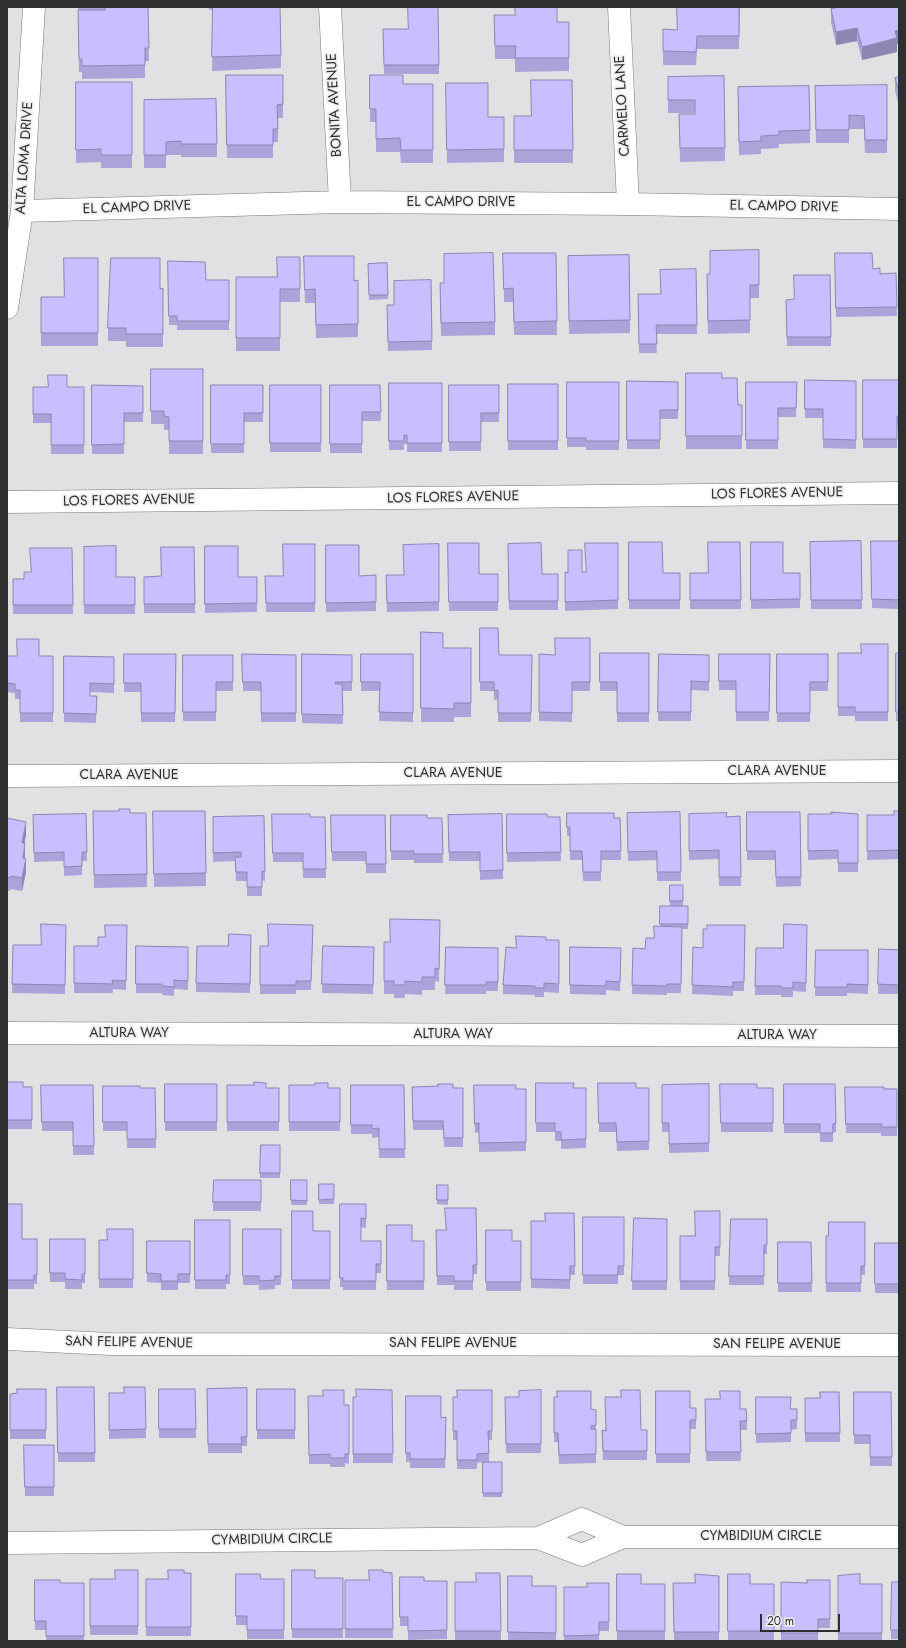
<!DOCTYPE html>
<style>
body{margin:0}
#map{position:relative;width:906px;height:1648px;overflow:hidden;background:#e0e1e2;font-family:Jost,sans-serif}
canvas{display:block}
.frame{position:absolute;inset:0;border:8px solid #2f2f2f;pointer-events:none}
.scale{position:absolute;left:760px;top:1614px;width:80px;height:18px;box-sizing:border-box;border:2px solid #2f2f2f;border-top:0;padding-left:5px;font-size:12px;line-height:14px;white-space:nowrap;color:#2f2f2f;-webkit-text-stroke:3px #edeeef;paint-order:stroke}
</style>
<div id="map">
<canvas width="906" height="1648"></canvas>
<div class="frame"></div>
<div class="scale">20 m</div>
</div>
<script>
const ctx = document.querySelector('canvas').getContext('2d');
ctx.lineJoin = 'round';
function trace(path, color, width, dash) { ctx.strokeStyle = color; ctx.lineWidth = width; ctx.lineCap = dash ? 'butt' : 'round'; ctx.setLineDash(dash || []); ctx.stroke(path); }
function fillPath(path, color) { ctx.fillStyle = color; ctx.fill(path, 'evenodd'); }
function write(font, color, halo, rows, align = 'center') {
  ctx.font = font + ' Jost,sans-serif'; ctx.lineWidth = 3.5; ctx.setLineDash([]); ctx.textBaseline = 'middle'; ctx.strokeStyle = halo; ctx.fillStyle = color; for (const [text, x, y, turn = 0] of rows) {
    ctx.save(); ctx.translate(x, y); ctx.rotate((+turn || 0) * Math.PI / 180); ctx.textAlign = isNaN(turn) ? turn : align; if (halo) ctx.strokeText(text, 0, 0); ctx.fillText(text, 0, 0); ctx.restore();
  }
}
const minor = new Path2D(`
 M330 7 340 202
 M619 7 628 204
 M22 211 340 202 628 204 899 209
 M7 308 22 211 34 7
 M7 502 899 493
 M7 776 899 771
 M7 1033 899 1036
 M7 1339 110 1344 899 1345
 M538 1538 582 1555 623 1537H899
 M7 1543 538 1538 582 1519 623 1537`);
trace(minor, '#777778', 23);
trace(minor, '#fff', 22);
fillPath(new Path2D(`
 M78 7H148L149 61H145V78L82 79V72H79L78 23Z
 M209 7H280L281 68 212 71 213 10H209Z
 M438 7 439 74H384L383 29H408Z
 M740 7 739 49H697L696 65H663V29L677 30Z
 M831 9 897 44V52L862 60 857 41 836 45 831 22Z
 M494 15H515L557 22H569V71L515 72V59H495Z
 M226 75 283 104V118H278V142H273V158H227Z
 M370 75 403 84H433V163H401L400 152H376V122H370Z
 M724 76 725 161 680 162 679 114H695V113H668V77Z
 M899 77V106L895 91V78Z
 M572 80 573 163H514V116H531Z
 M76 82H132V168H101V162L76 163Z
 M446 83 488 117H504V162L447 163Z
 M887 85V153H865L864 129H849V143H816L815 99Z
 M809 86 810 143 779 144V148L761 149V154L739 155 738 87Z
 M216 99 217 157H181V155H166V168H144V100Z
 M759 250V298H750V333L708 334 707 288 710 274Z
 M503 253H556L557 335H514L513 302H504Z
 M835 253 873 269 880 274 896 273 897 316 836 317Z
 M629 255 630 333 569 334 568 256Z
 M304 256 354 281 358 280V337L316 338 315 303H305Z
 M300 257V302H280V351H236V277H277Z
 M98 258V346H41V297H64Z
 M168 261 206 280H229V330H177V325H169Z
 M387 263 388 299 369 300 368 264Z
 M696 269 697 334H656L657 353H639L638 294H661Z
 M830 275 831 346H787L786 300 794 299Z
 M431 280 432 350 388 351 387 305H394Z
 M440 283H444L495 322V335L441 336Z
 M163 288V347H126V341H108V328L160 289Z
 M151 369H203V454H169V430H164V424H151Z
 M686 373 722 378 738 405H742V449H686Z
 M805 380 856 381V449L823 448V418H805Z
 M863 380H899V426L897 425V448H863Z
 M627 381 678 382V419H660V449H627Z
 M567 382H619V450H586V447H567Z
 M746 382H797L796 417H778V449H746Z
 M389 383H442V452H407V444H404V450H389Z
 M508 384H558V450H508Z
 M92 385 143 386V422H124V454H92Z
 M211 385H263V422H244V453H211Z
 M270 385H321V452H270Z
 M330 385H380L381 421H362V453H330Z
 M449 385H499V422H481V451H449Z
 M33 387H84V454H51V423H33Z
 M861 541 862 609H811L810 542Z
 M871 541H899V609L872 608Z
 M629 542 663 573H680V609H629Z
 M740 542 741 609H690V573H708Z
 M751 542 783 573H800V608L751 609Z
 M448 543 479 574H498V611H449Z
 M618 543V609L565 611V572H585Z
 M315 544V612H266L265 576H283Z
 M439 544V611L387 612 386 575H403Z
 M508 544 542 574H558V610H509Z
 M326 545 359 576 376 575V611L326 612Z
 M205 546 238 577H257V612L205 613Z
 M84 547 116 577H135V614H84Z
 M194 547 195 613H144V577L161 576Z
 M72 548 73 614H13V579H24L31 572Z
 M480 628 499 655H532L531 722H498V699L494 700V691H480Z
 M421 632 443 648H471V717H454V722H421Z
 M590 638V691H572V722L539 721V654L555 655Z
 M888 644V721H855V716H838V653H861Z
 M600 653H649V722H617V691H600Z
 M896 653H899V721H896Z
 M124 654H176L175 722H141V692H124Z
 M242 654 296 655V722H261V691H243Z
 M302 654 352 655V691H342L343 724 302 723Z
 M361 654H413V722L379 721 380 691H361Z
 M659 654 709 655V691L691 690V721H658Z
 M719 654H770L769 721H736V690H719Z
 M777 654H828V691H810V722H777Z
 M183 655H233V691H216V721H183Z
 M7 656H53V722H20V699H15V693L7 692Z
 M64 656 114 657V693L90 692V696H97L96 723 64 722Z
 M93 811 130 813H146L147 887 94 888Z
 M153 811H205L206 886 154 887Z
 M899 811V859L867 860V815H894Z
 M680 812 681 881H657V860L628 861 627 813Z
 M747 812H800L801 886 776 887 775 860H747Z
 M567 813 614 818H620L621 860H601V881H583L582 860H570V836H567Z
 M86 814 87 861H82V875L64 876V861L34 862 33 815Z
 M272 814 310 817H325L326 878H303V862H273Z
 M502 814 503 879 480 880V861H449L448 815Z
 M507 814 548 817H560L561 861 507 862Z
 M689 814 726 817 740 816 741 886H719V859L689 860Z
 M808 814H858V872H838V859L808 860Z
 M331 815H385L386 873H366V861H332Z
 M391 815 427 818H442L443 863H414V860H391Z
 M264 816 265 881 262 880V896H247V881H236L235 861 213 862V817Z
 M7 818 26 835 24 843 25 856 26 872 22 891 11 889 10 891 7 890Z
 M670 885H683V906H670Z
 M660 906H688V929H682L681 993H667V995L632 994 633 948 645 949 654 938 660 926Z
 M440 920 439 982 435 981V990H422V995L405 994V998H394V994H384V942H390Z
 M66 925 65 994 12 993 13 945H41Z
 M127 925 126 990 113 989V993H74V946H98L105 937Z
 M745 925 744 991H733V996L692 994 693 947 703 948Z
 M807 925 806 992 793 991V997H781V995H755L756 948H783Z
 M313 934 311 990H296V994H260V946H268Z
 M251 935 250 993 196 992 197 946H228Z
 M546 940H559V993L544 992V997H535V995L503 994V985L516 948Z
 M136 946 188 947V990L174 989V996L162 995V993H136Z
 M323 946 374 947 373 994 322 993Z
 M446 947 498 948V991H486V994H445Z
 M570 947 621 948 620 991 606 990V995L570 994Z
 M879 949 899 950V994H878Z
 M816 950H868V994L847 993V996H815Z
 M7 1082 23 1087H32V1129H7Z
 M536 1083 573 1088H586V1148L561 1149V1141H555V1132H536Z
 M598 1083 636 1088H649V1150L617 1151 616 1132H599Z
 M165 1084H217V1131H165Z
 M709 1084V1152L669 1153V1132H662V1085Z
 M720 1084 757 1088H773V1132H721Z
 M784 1084 836 1123V1132L833 1133V1142H820V1133H784Z
 M41 1085H93L94 1155H73V1131H42Z
 M227 1085 266 1088H279V1131H227Z
 M289 1085 328 1088H340V1131H289Z
 M351 1085H404L405 1158H379V1137L372 1138V1134H351Z
 M474 1085 516 1089H526V1151L479 1152V1132L475 1133Z
 M103 1086 140 1088H155L156 1148H127V1131H103Z
 M412 1087 463 1088V1147H444L443 1130H413Z
 M845 1087 897 1089V1136H881V1133H846Z
 M261 1145H280V1178H260Z
 M214 1180H261V1211H213Z
 M291 1180H307V1205H291Z
 M319 1184H334V1204H319Z
 M437 1185H448V1205L437 1204Z
 M7 1204 22 1239H37V1284H34V1289H7Z
 M340 1204H366V1228L361 1227V1241H381V1273H376V1290H343V1287H340Z
 M476 1208 477 1274H473V1290H454V1285H437L436 1230H446Z
 M292 1211 313 1231H330V1289H292Z
 M720 1211V1256H715V1290H680V1236H695Z
 M574 1213 575 1275H570V1289L531 1288V1221H545Z
 M583 1217H624V1275H618V1284H583Z
 M667 1219V1290H632V1281Z
 M767 1219V1254H764V1285H729V1276Z
 M195 1220H230V1284H226V1289H195Z
 M865 1222V1275H861V1292H826V1236H828Z
 M387 1225 412 1241H424V1290H387Z
 M133 1229V1288H99V1240H107Z
 M243 1229H281V1285H275V1289L259 1290V1285H243Z
 M486 1230 512 1241H521V1291H486Z
 M50 1239H85V1283H82V1289H65V1282H50Z
 M147 1241H190V1283H178V1290H161V1283L147 1282Z
 M778 1242H811L812 1292H778Z
 M875 1243H899V1293H875Z
 M57 1387H94L95 1462H58Z
 M145 1387 146 1438 109 1439V1393H124Z
 M247 1388V1446H242V1453H208L207 1389Z
 M46 1389V1439H10V1394L17 1393Z
 M159 1389H195L196 1438H159Z
 M257 1389H295V1439H257Z
 M392 1390 393 1463H353V1397H356Z
 M457 1390H492V1440H489V1462H502V1497H483V1462L477 1463V1469H457V1440H453V1397H457Z
 M541 1390V1453H506L505 1397H519Z
 M656 1391 690 1408H696V1429H690V1463H656Z
 M839 1392 840 1442H805V1398H820Z
 M854 1392H891L892 1466H870V1444H854Z
 M308 1396 344 1405H349V1464L345 1463V1467H330V1464H309Z
 M406 1396 441 1418 446 1417 445 1468H410V1462H406Z
 M554 1397 591 1409 596 1410V1463L559 1464 558 1442H554Z
 M756 1397 790 1409 797 1420V1429L791 1430V1442L756 1443Z
 M705 1399 740 1409 747 1421V1430H740L741 1461H706Z
 M602 1430H647V1460H603Z
 M24 1445H54V1496H25Z
 M138 1570V1635H90V1579H115Z
 M292 1570 315 1578H343V1638H292Z
 M383 1572 392 1573 393 1638H345V1580H369Z
 M184 1573H191V1636H146V1579H168Z
 M500 1573 501 1640H455V1582H476Z
 M236 1574 261 1579H284V1639H247V1625H236Z
 M617 1574 641 1584H665V1640H617Z
 M728 1574 750 1584H774V1640H728Z
 M508 1576 532 1586H556V1641H508Z
 M719 1576V1641H674L673 1583H695Z
 M838 1576 860 1584H882V1641H838Z
 M400 1577 424 1581H447V1639L408 1640V1626H400Z
 M35 1580 60 1583H84V1641H46V1630H35Z
 M830 1580V1628H818V1641H781V1582L807 1583Z
 M899 1582V1639H891V1630Z
 M609 1583V1631H599V1641H564V1587H587Z`), '#ada3db');
fillPath(new Path2D(`
 M857 28V41L836 45V32Z
 M899 30V43L897 44V52L862 60V47L895 31Z
 M26 822V835L22 856V843Z
 M25 843V856L23 871V858Z
 M26 859V872L22 891V878Z`), '#8d85b2');
const building = new Path2D(`
 M105 7H148L149 48H145V65L82 66V59H79L78 10H105Z
 M213 7H280L281 55 212 57Z
 M408 7H438L439 65H384L383 29H408Z
 M515 7H557V22H569V58H515L516 46H495L494 15H515Z
 M677 7H739V36H697L696 52 663 51V29L677 30Z
 M840 7H899V30L895 31 897 38 862 47 857 28 836 32 831 9Z
 M226 75H283V104L277 105 278 129H273V145H227Z
 M370 75H403V84H433V150H401L400 138 376 139V109H370Z
 M724 76 725 148H680L679 114H695V100H668V77Z
 M899 77V92L895 78Z
 M531 80H572L573 150H514V116H531Z
 M76 82H132V155H101V149L76 150Z
 M446 83H488V117H504V149L447 150Z
 M887 85V140H865L864 116 849 115V130H816L815 86Z
 M809 86 810 130 779 131V135L761 136V141L739 142 738 87Z
 M216 99 217 144H181V141L166 142V155H144V100Z
 M759 250V285H750V320L708 321 707 274H710V251Z
 M493 253 495 322 441 323 440 283H444V254Z
 M503 253H556L557 321 514 322 513 288 504 289Z
 M835 253H872L873 269 880 268V274L896 273 897 307 836 308Z
 M629 255 630 320 569 321 568 256Z
 M304 256H354V281L358 280V324L316 325 315 289 305 290Z
 M277 257H300V289H280V338H236V277H277Z
 M64 258H98V333H41V297H64Z
 M111 258H160V289L163 288V334H126V328H108Z
 M168 261 205 262 206 280H229V321H177V316H169Z
 M387 263 388 295H369L368 264Z
 M696 269 697 325H656L657 344H639L638 294H661L660 270Z
 M794 275H830L831 337H787L786 300 794 299Z
 M431 280 432 341 388 342 387 305H394V281Z
 M151 369H203V441H169V417L164 416V411H151Z
 M686 373H722V378H737L738 405H742V436H686Z
 M48 375H67V387H84V445H51V414H33V387H48Z
 M805 380 856 381V440L823 439V409H805Z
 M863 380H899V416H897V439H863Z
 M627 381 678 382V410H660V440H627Z
 M567 382H619V441H586V438H567Z
 M746 382H797L796 408H778V440H746Z
 M389 383H442V443H407V435H404V441H389Z
 M508 384H558V441H508Z
 M92 385 143 386V413H124V444L92 445Z
 M211 385H263V413H244V444H211Z
 M270 385H321V443H270Z
 M330 385H380L381 412H362V444H330Z
 M449 385H499V413H481V442H449Z
 M861 541 862 600H811L810 542Z
 M871 541H899V600L872 599Z
 M629 542H662L663 573H680V600H629Z
 M708 542H740L741 600H690V573H708Z
 M751 542H783V573H800V599L751 600Z
 M448 543H479V574H498V602H449Z
 M541 543 542 574H558V601H509L508 544Z
 M585 543H618V600L565 602V572L568 573V550H582V572H586Z
 M283 544H315V603H266L265 576H283Z
 M439 544V602L387 603 386 575H404L403 545Z
 M326 545H359V576L376 575V602L326 603Z
 M116 546V577H135V605H84V547Z
 M205 546H238V577H257V603L205 604Z
 M161 547H194L195 604H144V577L161 576Z
 M30 548H72L73 605H13V579H24V572H31Z
 M480 628H498L499 655H532L531 713H498V690L494 691V682H480Z
 M421 632 443 633V648H471V703H454V709L421 708Z
 M555 638H590V682H572V713L539 712V654L555 655Z
 M17 639H39V656H53V713H20V690H15V684L7 683V656H17Z
 M861 644H888V712H855V707H838V653H861Z
 M600 653H649V713H617V682H600Z
 M896 653H899V712H896Z
 M124 654H176L175 713H141V683H124Z
 M242 654 296 655V713H261V682H243Z
 M302 654 352 655V682H335V684H342L343 715 302 714Z
 M361 654H413V713L379 712 380 682H361Z
 M659 654 709 655V682L691 681V712H658Z
 M719 654H770L769 712H736V681H719Z
 M777 654H828V682H810V713H777Z
 M183 655H233V682H216V712H183Z
 M64 656 114 657V684L90 683V696H97L96 714 64 713Z
 M119 809H130V813H146L147 874 94 875 93 811H119Z
 M153 811H205L206 873 154 874Z
 M894 811H899V850L867 851V815H894Z
 M680 812 681 872H657V851L628 852 627 813Z
 M747 812H800L801 877H776L775 851H747Z
 M831 812 858 814V863H838V850L808 851V814H832Z
 M567 813H614V818H620L621 851H601V872H583L582 851H570V827H567Z
 M727 813 726 817 740 816 741 877H719V850L689 851V814Z
 M86 814 87 852H82V866L64 867V852L34 853 33 815Z
 M272 814H310V817H325L326 869H303V853H273Z
 M502 814 503 870 480 871V852H449L448 815Z
 M507 814H547L548 817H560L561 852 507 853Z
 M331 815H385L386 864H366V852H332Z
 M391 815H427V818H442L443 854H414V851H391Z
 M264 816 265 872 262 871V887H247V872H236L235 857H241V852L213 853V817Z
 M7 818 26 822 22 843H25L23 858 26 859 22 878 11 876 10 878 7 877Z
 M670 885H683V901H670Z
 M660 906H688V924H660Z
 M390 919 440 920 439 969 435 968V977H422V982L405 981V985H394V981H384V942H390Z
 M41 924 66 925 65 985 12 984 13 945H41Z
 M268 924 313 925 311 981H296V985H260V946H268Z
 M784 924 807 925 806 983 793 982V988H781V986H755L756 948H783Z
 M105 925H127L126 981 112 980 113 984 74 983V946H98V937H105Z
 M707 925H745L744 982H733V987L692 985 693 947 703 948V929H707Z
 M654 926 682 927 681 984H667V986L632 985 633 948 645 949 646 938H654Z
 M229 934 251 935 250 984 196 983 197 946H228Z
 M516 936 546 937V940H559V984L544 983V988H535V986L503 985 506 947 516 948Z
 M136 946 188 947V981L174 980V987L162 986V984H136Z
 M323 946 374 947 373 985 322 984Z
 M446 947 498 948V982H486V985H445Z
 M570 947 621 948 620 982 606 981V986L570 985Z
 M879 949 899 950V985L878 984Z
 M816 950H868V985L847 984V987H815Z
 M7 1082H23V1087H32V1120H7Z
 M254 1082 266 1083V1088H279V1122H227V1085H254Z
 M315 1083H328V1088H340V1122H289V1085H315Z
 M536 1083H574L573 1088H586V1139L561 1140V1132H555V1123H536Z
 M598 1083H636V1088H649V1141L617 1142 616 1123H599Z
 M165 1084H217V1122H165Z
 M438 1084H453V1088H463V1138H444L443 1121H413L412 1087 438 1086Z
 M709 1084V1143L669 1144V1123H662V1085Z
 M720 1084H757V1088H773V1123H721Z
 M784 1084H835L836 1123 833 1124V1133H820V1124H784Z
 M41 1085H93L94 1146H73V1122H42Z
 M351 1085H404L405 1149H379V1128L372 1129V1125H351Z
 M474 1085H516V1089H526V1142L479 1143V1123L475 1124Z
 M103 1086H140V1088H155L156 1139H127V1122H103Z
 M845 1087H884V1089H897V1127H881L882 1124H846Z
 M261 1145H280V1173H260Z
 M214 1180H261V1202H213Z
 M291 1180H307V1201L291 1200Z
 M319 1184H334V1199L319 1200Z
 M437 1185H448V1200H437Z
 M7 1204H22V1239H37V1275H34V1280H7Z
 M340 1204H366V1219L361 1218V1241H381V1264H376V1281H343V1278H340Z
 M445 1208H476L477 1265H473V1281H454V1276H437L436 1230H446Z
 M292 1211H313V1231H330V1280H292Z
 M695 1211H720V1247H715V1281H680V1236H695Z
 M545 1213H574L575 1266H570V1280L531 1279V1221H545Z
 M583 1217H624V1266H618V1275H583Z
 M634 1218 667 1219V1281H632Z
 M731 1219H767V1245H764V1276H729Z
 M195 1220H230V1275H226V1280H195Z
 M829 1222H865V1266H861V1283H826V1236H828Z
 M387 1225H412V1241H424V1281H387Z
 M107 1229H133V1279H99V1240H107Z
 M243 1229H281V1276H275V1280L259 1281V1276H243Z
 M486 1230H512V1241H521V1282H486Z
 M50 1239H85V1274H82V1280L65 1279V1273H50Z
 M147 1241H190V1274H178V1281H161V1274L147 1273Z
 M778 1242H811L812 1283H778Z
 M875 1243H899V1284H875Z
 M57 1387H94L95 1453H58Z
 M124 1387H145L146 1429 109 1430V1393H124Z
 M247 1388V1437H241L242 1444H208L207 1389Z
 M17 1389H46V1430H10V1394L17 1393Z
 M159 1389H195L196 1429H159Z
 M257 1389H295V1430H257Z
 M356 1389 392 1390 393 1454H353V1397H356Z
 M323 1390H344V1405H349V1454H345V1458H330V1454L309 1455 308 1396H323Z
 M457 1390H492V1431H488L489 1453 477 1454V1460H457V1431H453V1397H457Z
 M541 1390V1444H506L505 1397H519V1391Z
 M621 1390H640L641 1430H647V1451H603L602 1430 606 1431 605 1397H621Z
 M557 1391H591V1409L596 1410V1425L591 1426V1429H596V1454L559 1455 558 1433H554V1397H557Z
 M656 1391H690V1408H696V1420H690V1454H656Z
 M720 1391H740V1409H746L747 1421H740L741 1452H706L705 1399H720Z
 M820 1392H839L840 1433H805V1398H820Z
 M854 1392H891L892 1457H870V1435H854Z
 M406 1396H441V1418L446 1417 445 1459H410V1453H406Z
 M756 1397H791L790 1409H797V1420H791V1433L756 1434Z
 M24 1445H54V1487H25Z
 M483 1462H502V1493H483Z
 M115 1570H138V1626H90V1579H115Z
 M168 1570H184V1573H191V1627H146V1579H168Z
 M292 1570H315V1578H343V1629H292Z
 M369 1570H383V1572L392 1573 393 1629H345V1580H369Z
 M476 1573H500L501 1631H455V1582H476Z
 M236 1574H260L261 1579H284V1630H247V1616H236Z
 M617 1574H641V1584H665V1631H617Z
 M695 1574 719 1576V1632H674L673 1583H695Z
 M728 1574H750V1584H774V1631H728Z
 M860 1574V1584H882V1633H838V1576Z
 M508 1576H532V1586H556V1633L508 1632Z
 M400 1577H424V1581H447V1630L408 1631V1617H400Z
 M35 1580H60V1583H84V1636H46V1621H35Z
 M807 1580H830V1619H818V1633H781V1582L807 1583Z
 M892 1582H899V1630H891Z
 M587 1583H609V1622H599V1635L564 1636V1587H587Z`);
fillPath(building, '#c9beff');
trace(building, '#8d85b2', 1);
write('14px', '#2f2f2f', '#edeeef', [
 ["BONITA AVENUE",335,105,-93],
 ["CARMELO LANE",623,106,-93],
 ["ALTA LOMA DRIVE",25,158,-86],
 ["EL CAMPO DRIVE",461,203],
 ["EL CAMPO DRIVE",784,207,1],
 ["EL CAMPO DRIVE",137,208,-2],
 ["LOS FLORES AVENUE",777,494,-1],
 ["LOS FLORES AVENUE",453,498,-1],
 ["LOS FLORES AVENUE",129,501,-1],
 ["CLARA AVENUE",777,772],
 ["CLARA AVENUE",453,774],
 ["CLARA AVENUE",129,776],
 ["ALTURA WAY",129,1034],
 ["ALTURA WAY",453,1035],
 ["ALTURA WAY",777,1036],
 ["SAN FELIPE AVENUE",129,1343,1],
 ["SAN FELIPE AVENUE",453,1344],
 ["SAN FELIPE AVENUE",777,1345],
 ["CYMBIDIUM CIRCLE",761,1537],
 ["CYMBIDIUM CIRCLE",272,1540,-1]
]);
</script>
